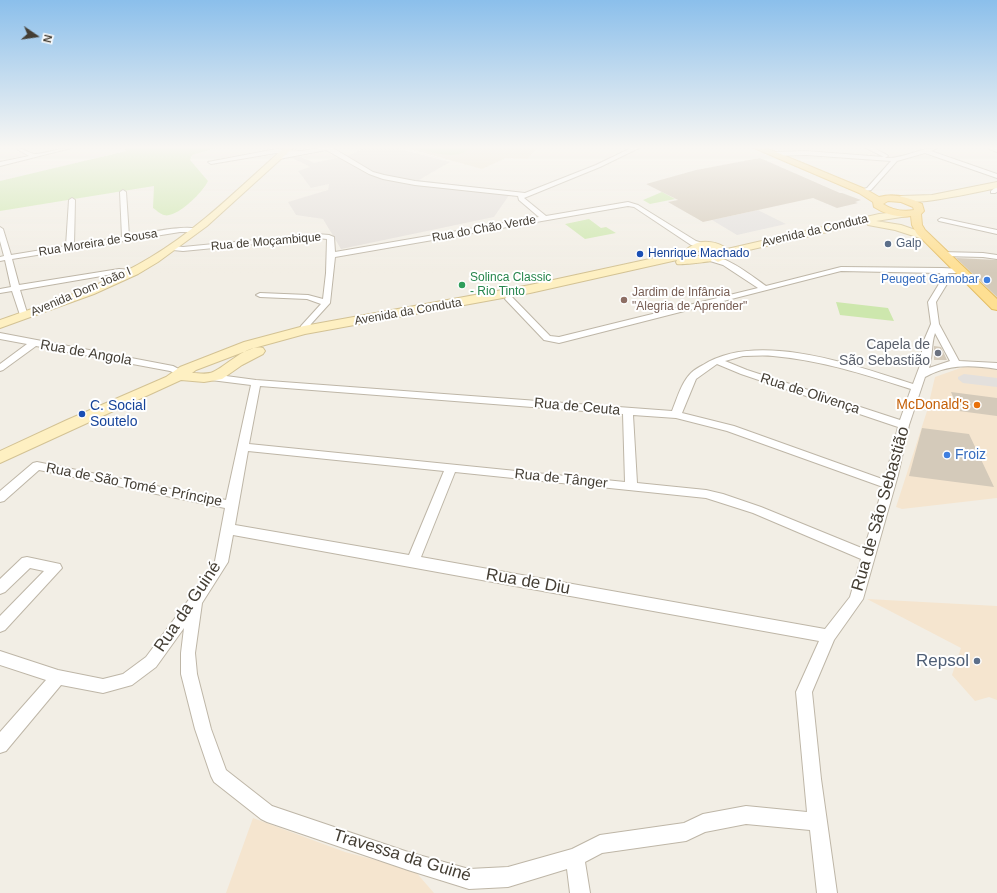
<!DOCTYPE html>
<meta charset="utf-8">
<style>
body{margin:0}
#map{position:relative;width:997px;height:893px;overflow:hidden;background:#f2eee5;font-family:Helvetica,sans-serif}
canvas{display:block}
.north{position:absolute;left:16px;top:16px;width:40px;height:40px;-webkit-text-stroke:3px #fff;paint-order:stroke;rotate:103deg;font-size:11px;font-weight:700;line-height:16px;text-align:center;color:#443e34}
.north::after{content:'';display:block;margin:auto;width:14px;height:18px;background:#443e34;clip-path:polygon(50% 0,100% 100%,50% 72%,0 100%)}
</style>
<div id="map">
<canvas width="997" height="893"></canvas>
<div class="north">N</div>
</div>
<script>
const ctx = document.querySelector('canvas').getContext('2d');
ctx.lineJoin = 'round';
function fillPath(path, color) { ctx.fillStyle = color; ctx.fill(path, 'evenodd'); }
function trace(path, color, width, dash) { ctx.strokeStyle = color; ctx.lineWidth = width; ctx.lineCap = dash ? 'butt' : 'round'; ctx.setLineDash(dash || []); ctx.stroke(path); }
function write(font, color, halo, rows, align = 'center') {
  ctx.font = font + ' Helvetica,sans-serif'; ctx.lineWidth = 4; ctx.setLineDash([]); ctx.textBaseline = 'middle'; ctx.strokeStyle = halo; ctx.fillStyle = color; for (const [text, x, y, turn = 0] of rows) {
    ctx.save(); ctx.translate(x, y); ctx.rotate((+turn || 0) * Math.PI / 180); ctx.textAlign = isNaN(turn) ? turn : align; if (halo) ctx.strokeText(text, 0, 0); ctx.fillText(text, 0, 0); ctx.restore();
  }
}
fillPath(new Path2D(`
 M969 365 997 369V498L902 509 896 507 927 411 935 377Z
 M867 599 997 606V700L989 697 975 701 952 675 961 648Z
 M253 818 345 852 414 870 434 893H226Z`), '#f5e5cf');
fillPath(new Path2D(`
 M365 148H396L450 162 419 180 512 191 494 217 341 249 323 219 296 215 288 202 328 190 329 184 311 188 298 171 310 167 291 157 299 156 314 163 349 155Z`), '#e4dfda');
fillPath(new Path2D(`
 M406 148H538L527 159 506 158 482 169Z`), '#ece3ce');
fillPath(new Path2D(`
 M124 148H216L192 155 190 160 208 181C203 192 176 219 164 215 160 214 156 210 153 208L154 186 0 211V181L126 151Z
 M415 148H470C458 161 430 152 415 148Z
 M662 192 675 199 650 204 643 200Z
 M589 219 601 228 606 227 616 233 585 239 565 224Z
 M836 302 888 308 894 321 840 315Z`), '#cde7ad');
fillPath(new Path2D(`
 M758 210 786 224 737 235 712 220Z
 M964 374 997 378V387L963 383 958 379V377Z`), '#e3e0dd');
fillPath(new Path2D(`
 M760 158 840 193H842L861 200 855 202 858 203 837 208 813 198 703 222 668 202 678 200 646 184 696 170Z
 M956 258 997 260V297Z
 M934 346 941 347 947 360H934Z
 M951 392 997 398V416L959 411Z
 M922 428 969 434 994 487 909 476Z`), '#d4caba');
const street = new Path2D(`
 M15 148C23 148 30 154 36 154 48 153 59 148 71 148L0 166V162L29 156Z
 M319 148H333L373 172 384 175 415 181 525 193 596 165 631 148H639L600 167 524 198 546 216 628 202 638 205 696 241 709 245 705 247 691 245 634 207 628 206 335 257 330 303 311 324 307 332 304 333 300 330 301 326 321 304 307 299 260 297 256 295 260 293 308 295 323 299 326 273 327 239 317 238 183 251 173 250 169 248 173 246 183 247 317 234 329 235 334 237 335 252 539 217 519 200 518 196 415 185 383 179 369 174 326 150 279 159 276 157 277 156 288 154 276 153 211 164 208 162 276 149 301 151Z
 M866 148H874L887 155 888 156 885 158C903 159 919 148 937 148L931 151 997 174V178L925 153 897 161 871 190 860 192V190L867 188 891 161 806 155 774 156 771 154 774 152 806 151 884 157Z
 M988 148H997V152L989 149Z
 M997 186V192L995 193H991V191Z
 M123 190 126 192 129 236C142 234 191 223 199 230L196 232H180L12 259 19 285 119 269 132 270 136 272 132 274 119 273 20 290 28 316 27 318H21L12 291 0 293V289L11 287 5 260 0 261V257L4 256 0 241V227L3 229 11 255 66 246 69 200 72 198 75 200 74 245 122 237 120 192Z
 M941 218 997 230V234L939 221 938 220Z
 M940 252 983 253 997 255V259L983 257 943 256 939 254Z
 M710 257C726 255 753 277 766 286L841 267 942 268 963 269V273H948L950 279 936 302 939 324 959 361 997 363V369C971 365 949 364 925 377L909 425 898 475 863 599 834 640 812 692 821 779 837 893H817L810 830 746 824 705 832 686 841 602 853 585 862 590 893H570L567 869 508 887 469 889 408 870 267 822 261 819 214 782 211 776 195 729 181 674V653L184 628 156 667 132 685 103 693 61 685 6 751 0 753V732L46 680 0 665V651L58 670 103 679 123 674 146 657 190 598 215 561 225 508 39 470 4 501 0 502V491L33 463 37 462 226 500 251 385 211 380 208 379 206 377 208 375 211 374 256 380 672 411C677 399 681 383 691 373 694 370 699 367 703 365 758 330 856 366 913 384L922 360V345L931 324 928 302 942 279 940 273 841 271 559 343 544 340 505 299 506 297H512L550 336 559 337 758 288 723 265 710 261ZM935 333 950 361 929 368C933 356 931 344 935 333ZM743 356C753 356 763 355 773 356 821 360 866 375 911 389L900 420 747 370 725 361ZM717 364 741 374 898 427 885 480 734 426 682 413 696 379ZM260 386 623 414 625 482 249 444ZM633 415 676 418 727 431 883 487 864 549 761 507 723 494 706 490 637 483ZM248 451 444 471 409 555 235 525ZM455 472 706 498 753 513 861 559 850 597 825 629 421 557ZM233 535 819 641 796 692 807 812 746 806 703 814 684 823 600 835 572 849 508 867 469 869 408 852 272 806 226 770 211 729 197 674 195 653 202 603 228 562Z
 M0 333 173 366 188 374 183 377 170 371 36 346 3 370 0 371V364L27 344 0 339Z
 M27 557 60 564 62 568 5 630 0 632V616L44 571 30 568 5 592 0 594V579L22 558Z`);
const secondary = new Path2D(`
 M284 148H293L207 226 158 262 138 274 94 294 0 328V320C51 302 104 286 151 257 200 228 241 186 284 148Z
 M997 182V188C981 191 906 209 896 199L901 196 932 195Z
 M905 211 908 212 910 214 908 216 876 221 901 225 930 235 931 237 930 239 926 240 895 230 868 225 867 223 740 252 718 262 713 259 719 253 713 249 703 248 691 256H707L712 259 711 261C707 262 680 265 677 264L676 262 677 260 530 293 305 334 254 348 196 370 192 373C198 373 207 375 213 372 227 366 246 344 263 348L265 351 263 354 242 365 222 379 204 382 181 380 0 463V451L67 420 166 377 180 367 244 342 304 326 530 285 682 252C686 250 689 247 693 245 703 239 719 242 727 249L879 214Z`);
const primary = new Path2D(`
 M754 148H766L865 189 879 197C893 193 909 197 922 204L924 211 921 214 922 225 925 230 997 299V310L992 309 917 234 912 225 911 216C898 218 885 214 874 207L873 202 859 193ZM888 201 901 202 913 207 914 210C903 212 892 210 883 204Z`);
trace(street, '#beb6a7', 2);
trace(secondary, '#d3c294', 2);
trace(primary, '#e3bc62', 2);
fillPath(street, '#fff');
fillPath(secondary, '#fef0c2');
fillPath(primary, '#fedf92');
const sky = ctx.createLinearGradient(0, 0, 0, 273);
sky.addColorStop(0, '#8bbfeb');
sky.addColorStop(0.54, '#f9f7f3');
sky.addColorStop(1, '#f9f7f300');
ctx.fillStyle = sky;
ctx.fillRect(0, 0, 997, 273);
for (const [x, y, r, color] of [
 [888,244,4,"#5c6f8a"],
 [640,254,4,"#1a4fb4"],
 [987,280,4,"#3f7fe0"],
 [462,285,4,"#2e9e5b"],
 [624,300,4,"#8d6e63"],
 [938,353,4,"#6b7280"],
 [977,405,4,"#e8710a"],
 [82,414,4,"#1a4fb4"],
 [947,455,4,"#3f7fe0"],
 [977,661,4,"#5c6f8a"]
]) { const dot = new Path2D(); dot.arc(x, y, r, 0, 2 * Math.PI); ctx.fillStyle = color; ctx.fill(dot); trace(dot, '#fff', 1.5); }
write('12px', '#443e34', '#fff', [
 ["Rua do Chão Verde",484,229,-10],
 ["Avenida da Conduta",815,231,-13],
 ["Rua de Moçambique",266,242,-5],
 ["Rua Moreira de Sousa",98,243,-9],
 ["Avenida Dom João I",81,292,-23],
 ["Avenida da Conduta",408,312,-10]
]);
write('12px', '#4e5e75', '#fff', [
 ["Galp",896,244]
], 'left');
write('12px', '#164399', '#fff', [
 ["Henrique Machado",648,254]
], 'left');
write('12px', '#27864d', '#fff', [
 ["Solinca Classic",470,278],
 ["- Rio Tinto",470,292]
], 'left');
write('12px', '#366cbe', '#fff', [
 ["Peugeot Gamobar",979,280]
], 'right');
write('12px', '#785e54', '#fff', [
 ["Jardim de Infância",632,293],
 ["\"Alegria de Aprender\"",632,307]
], 'left');
write('14px', '#5b616d', '#fff', [
 ["Capela de",930,345],
 ["São Sebastião",930,361]
], 'right');
write('14px', '#443e34', '#fff', [
 ["Rua de Angola",86,353,10],
 ["Rua de Olivença",810,394,18],
 ["Rua de Ceuta",577,407,5],
 ["Rua de Tânger",561,479,6],
 ["Rua de São Tomé e Príncipe",134,485,11]
]);
write('14px', '#c56008', '#fff', [
 ["McDonald's",969,405]
], 'right');
write('14px', '#164399', '#fff', [
 ["C. Social",90,406],
 ["Soutelo",90,422]
], 'left');
write('14px', '#366cbe', '#fff', [
 ["Froiz",955,455]
], 'left');
write('17px', '#443e34', '#fff', [
 ["Rua de São Sebastião",881,509,-74],
 ["Rua de Diu",528,582,10],
 ["Rua da Guiné",188,607,-56],
 ["Travessa da Guiné",402,856,17]
]);
write('17px', '#4e5e75', '#fff', [
 ["Repsol",969,661]
], 'right');
</script>
